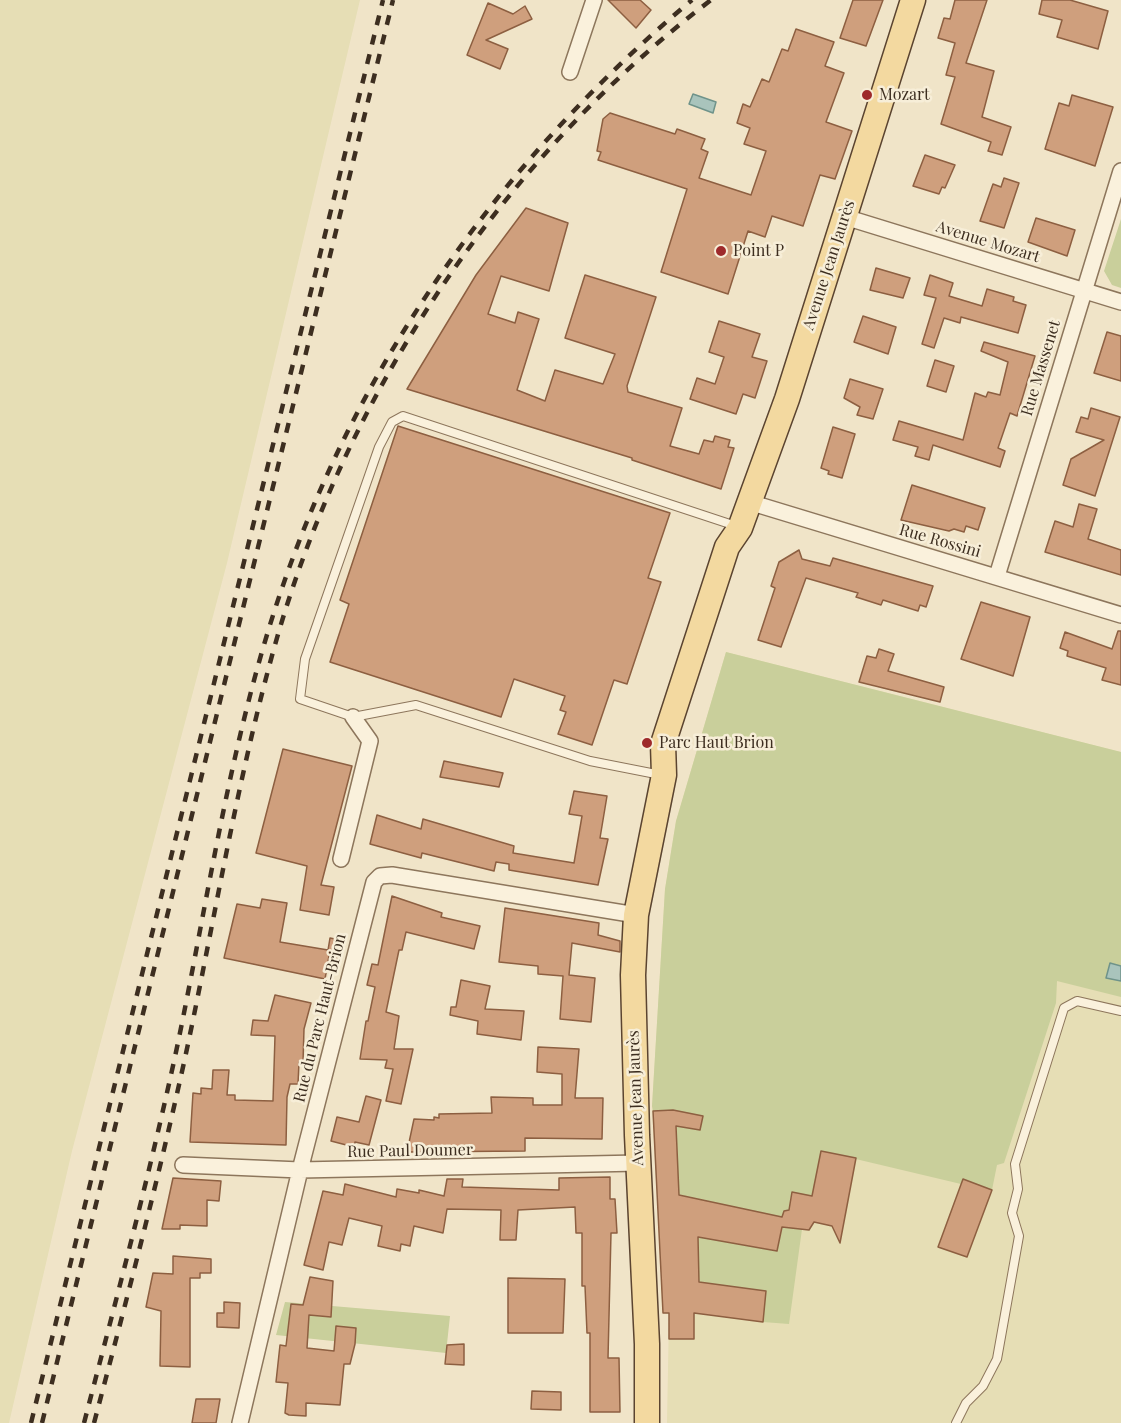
<!DOCTYPE html>
<meta charset="utf-8">
<style>
body{margin:0}
canvas{display:block;background:#f0e4c8}
</style>
<canvas width="1121" height="1423"></canvas>
<script>
const ctx = document.querySelector('canvas').getContext('2d');
ctx.lineJoin = 'round';
function fillPath(path, color) { ctx.fillStyle = color; ctx.fill(path, 'evenodd'); }
function trace(path, color, width, dash) { ctx.strokeStyle = color; ctx.lineWidth = width; ctx.lineCap = dash ? 'butt' : 'round'; ctx.setLineDash(dash || []); ctx.stroke(path); }
function write(font, color, halo, rows, align = 'center') {
  ctx.font = font + ' "Playfair Display",serif'; ctx.lineWidth = 5; ctx.setLineDash([]); ctx.textBaseline = 'middle'; ctx.strokeStyle = halo; ctx.fillStyle = color; for (const [text, x, y, turn = 0] of rows) {
    ctx.save(); ctx.translate(x, y); ctx.rotate((+turn || 0) * Math.PI / 180); ctx.textAlign = isNaN(turn) ? turn : align; if (halo) ctx.strokeText(text, 0, 0); ctx.fillText(text, 0, 0); ctx.restore();
  }
}
fillPath(new Path2D(`
 M0 0H360L227 563 72 1151 9 1423H0Z
 M726 652 1121 752V1423H667L669 1314 663 1313 652 1106 665 889 676 821Z`), '#e6deb5');
fillPath(new Path2D(`
 M1121 219V288L1112 285 1104 271Z
 M726 652 1121 752V997L1057 981 1056 1003 1004 1163 997 1165 992 1190 963 1179 961 1184 822 1151 812 1196 792 1192 789 1210 782 1217 679 1196 676 1126 699 1130 703 1116 673 1110 653 1111 652 1106 665 889 676 821Z
 M783 1222 802 1229 789 1324 763 1322 766 1291 699 1282 694 1226 710 1239 776 1251Z
 M285 1302 450 1316 446 1353 276 1335Z`), '#c9cf9b');
const water = new Path2D(`
 M693 94 716 102 713 113 689 104Z
 M1110 963 1121 966V981L1106 978Z`);
fillPath(water, '#a9c4bc');
trace(water, '#6f938a', 1.5);
const building = new Path2D(`
 M608 0H640L651 10 636 28Z
 M853 0H883L866 46 840 38Z
 M955 0H987L966 63 994 71 982 117 1011 127 1002 155 988 151 991 142 941 124 955 77 946 75 955 43 938 38 944 18 950 19Z
 M1042 0H1070L1108 11 1098 49 1057 37 1062 20 1039 14Z
 M488 3 513 14 525 6 532 19 486 40 508 49 500 69 467 55Z
 M796 29 834 42 825 66 844 73 826 122 852 131 835 179 820 175 803 226 772 216 765 237 748 231 728 294 661 272 687 189 598 160 601 152 597 151 603 119 610 113 675 134 677 129 705 139 701 149 708 152 699 178 751 195 766 151 744 144 750 128 737 123 743 104 750 107 762 79 769 82 782 49 788 51Z
 M1072 95 1113 107 1095 166 1045 149 1059 103 1069 106Z
 M925 155 955 165 945 188 942 187 939 194 913 186Z
 M1004 178 1019 183 1004 228 980 221 993 184 1001 187Z
 M526 208 568 223 549 291 501 276 488 314 515 323 518 312 539 319 517 390 545 401 555 370 603 384 615 354 565 338 585 275 656 297 627 386 628 392 682 408 670 446 699 454 704 440 713 442 715 436 730 440 728 447 734 448 721 489 632 460V458L407 389 476 275Z
 M1036 218 1075 230 1067 256 1028 242Z
 M876 268 910 278 903 298 870 290Z
 M930 275 953 283 949 296 982 306 987 289 1014 297 1013 301 1026 305 1018 333 961 317 960 323 944 318 934 348 922 344 936 298 924 295Z
 M863 316 896 327 888 354 854 342Z
 M719 321 760 334 752 357 767 361 755 398 743 394 736 414 690 399 697 378 715 384 724 357 709 352Z
 M1107 332 1121 336V381L1094 373Z
 M984 342 1035 356 1017 416 1010 413 998 448 1005 451 1000 467 933 445 929 460 915 456 918 447 893 440 899 421 963 440 975 393 986 397 988 392 1000 395 1008 362 981 351Z
 M935 360 954 366 946 392 927 386Z
 M850 379 883 389 873 419 857 415 860 407 844 398Z
 M1091 408 1120 417 1095 496 1063 485 1071 459 1104 440 1076 432 1081 417 1088 419Z
 M398 426 670 513 648 578 661 582 627 684 614 680 592 745 558 734 566 712 560 710 565 696 514 679 501 717 330 662 349 604 340 600Z
 M833 427 855 434 842 478 828 474 829 471 821 468Z
 M912 485 985 508 978 530 966 526 964 532 954 529 949 531 901 520Z
 M1079 504 1097 509 1088 539 1121 550V575L1045 552 1055 521 1073 527Z
 M799 550 802 559 830 566 833 558 933 586 926 607 920 605 918 611 883 600 881 605 856 597 858 593 806 578 781 647 758 640 775 588 771 586 779 562Z
 M981 602 1030 617 1013 676 961 659Z
 M1118 631H1121V685L1102 680 1106 668 1067 656 1068 651 1060 648 1065 632 1112 649Z
 M879 649 894 654 888 671 944 687 940 702 859 682 867 656 876 658Z
 M283 749 352 766 321 885 334 887 329 915 300 910 307 866 256 853Z
 M444 761 503 773 499 787 440 777Z
 M574 791 607 796 600 838 608 839 598 885 509 870V864L496 862 494 871 422 853 421 858 370 844 377 815 421 829 423 819 514 846 513 853 574 863 582 816 569 814Z
 M392 896 442 913 441 917 480 926 474 949 406 932 402 950H399L386 1012 399 1016 394 1049H413L401 1104 386 1101 393 1069 385 1068 387 1060 360 1059 366 1021H368L375 987 367 985 372 964 378 965Z
 M262 899 287 903 280 942 328 950 330 938 345 941 340 959 329 956 325 979 224 958 237 904 260 908Z
 M505 908 599 923 598 935 620 941V952L572 943 569 975 595 978 591 1022 560 1019 563 976 538 974V966L499 962Z
 M461 980 490 986 485 1009 524 1011 521 1040 477 1034 478 1021 450 1015 451 1007H456Z
 M275 995 311 1003 304 1029 303 1062H299L298 1084H290L287 1097 286 1145 190 1142 193 1093 201 1094V1088L212 1089 213 1070H229L227 1095H235V1100L273 1101 275 1036 251 1035 253 1020 268 1021Z
 M538 1047 579 1049 575 1098H603L602 1139 525 1138V1151L407 1152 414 1119 434 1120V1117L439 1118V1114L492 1113 491 1097 533 1098V1105H562V1074L537 1072Z
 M366 1096 381 1100 369 1145 355 1142 354 1147 331 1141 337 1117 359 1122Z
 M673 1110 703 1116 700 1130 676 1126 679 1195 782 1217 784 1211 789 1210 792 1192 812 1196 821 1151 856 1158 840 1243 832 1226 814 1222 809 1230 782 1227 777 1251 698 1237 699 1282 766 1291 763 1322 694 1313V1339H669V1313H663L653 1111Z
 M610 1177V1199H615L617 1233H611L608 1358H619L620 1412H590V1333H587L585 1286H582V1233H576L575 1207 518 1210 516 1240H500L501 1210 447 1209 443 1233 414 1226 410 1246 401 1244 400 1251 378 1246 382 1226 349 1218 342 1245 329 1242 323 1270 304 1265 323 1191 343 1195 345 1184 396 1197 397 1189 419 1193V1190L444 1196 447 1179H463L462 1187 559 1190V1178Z
 M173 1178 221 1181 219 1201 207 1200V1226L180 1225V1229H162Z
 M963 1179 992 1190 967 1257 938 1247Z
 M173 1256 211 1259V1273H200V1278H190V1367L160 1366 161 1311 146 1307 153 1273 173 1274Z
 M310 1277 333 1281 331 1317 309 1315 307 1348 334 1351 336 1326 356 1328 355 1344 350 1364H344L340 1405 306 1403V1416L289 1415 285 1413 288 1383 276 1382 280 1345 286 1346 291 1304 303 1305Z
 M508 1278 565 1279 563 1333H508Z
 M224 1302 240 1303 239 1328 217 1327V1313H224Z
 M464 1344V1365L445 1364 447 1345Z
 M532 1391 561 1392V1410L531 1409Z
 M196 1399H220L216 1423H192Z`);
fillPath(building, '#cf9f7d');
trace(building, '#8d5f41', 1.5);
const lane = new Path2D(`
 M661 775 590 761 416 705 353 717 300 699 305 659 379 447 392 422 403 416 736 526
 M956 1423 966 1403 983 1386 997 1359 1019 1236 1012 1213 1018 1189 1015 1164 1064 1008 1077 1001 1121 1011`);
const street = new Path2D(`
 M570 72 594 0
 M845 217 1121 302
 M749 502 1121 615
 M997 576 1121 171
 M341 859 370 741 353 717
 M183 1165 300 1170 639 1163
 M240 1423 300 1170 374 882 380 876 392 875 636 915`);
const primary = new Path2D(`
 M647 1423V1344L637 1135 633 975 636 915 664 775 663 744 727 547 740 528 787 399 913 0`);
trace(lane, '#8d765c', 10);
trace(street, '#8d765c', 18);
trace(primary, '#5b4430', 27);
trace(lane, '#faf1dc', 8);
trace(street, '#faf1dc', 15);
trace(primary, '#f3d9a0', 24);
trace(new Path2D(`
 M31 1423 383 0
 M42 1423 393 0
 M84 1423C116 1300 149 1177 176 1052 208 900 230 742 280 594 359 360 503 158 692 0
 M94 1423C126 1302 158 1181 185 1058 214 923 236 786 273 652 343 398 500 160 711 0`), '#3d2e20', 4.5, [10, 10]);
for (const [x, y, r, color] of [
 [867,95,6,"#9e2a2b"],
 [721,251,6,"#9e2a2b"],
 [647,743,6,"#9e2a2b"]
]) { const dot = new Path2D(); dot.arc(x, y, r, 0, 2 * Math.PI); ctx.fillStyle = color; ctx.fill(dot); trace(dot, '#f7eed8', 2); }
write('16px', '#3d2e20', '#f7eed8', [
 ["Mozart",879,95],
 ["Point P",733,251],
 ["Parc Haut Brion",659,743]
], 'left');
write('16px', '#3d2e20', '#f7eed8', [
 ["Avenue Mozart",988,242,17],
 ["Avenue Jean Jaurès",829,265,-72],
 ["Rue Massenet",1041,368,-73],
 ["Rue Rossini",940,541,16],
 ["Rue du Parc Haut-Brion",320,1018,-76],
 ["Avenue Jean Jaurès",636,1098,-92],
 ["Rue Paul Doumer",410,1151,-1]
]);
</script>
